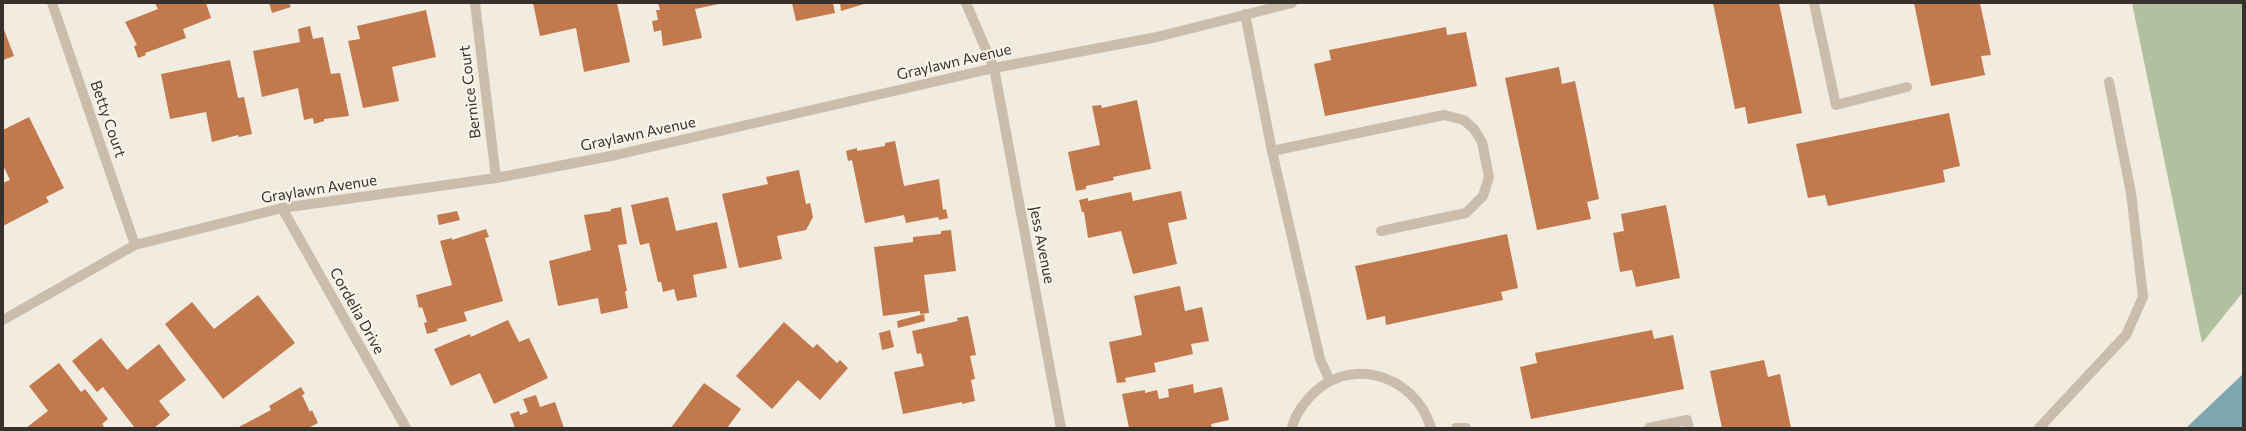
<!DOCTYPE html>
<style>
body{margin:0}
#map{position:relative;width:2246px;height:431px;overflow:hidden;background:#f2ebdf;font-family:Commissioner,sans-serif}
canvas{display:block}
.frame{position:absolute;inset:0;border:4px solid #38302a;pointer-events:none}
</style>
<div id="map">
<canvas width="2246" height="431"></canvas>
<div class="frame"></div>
</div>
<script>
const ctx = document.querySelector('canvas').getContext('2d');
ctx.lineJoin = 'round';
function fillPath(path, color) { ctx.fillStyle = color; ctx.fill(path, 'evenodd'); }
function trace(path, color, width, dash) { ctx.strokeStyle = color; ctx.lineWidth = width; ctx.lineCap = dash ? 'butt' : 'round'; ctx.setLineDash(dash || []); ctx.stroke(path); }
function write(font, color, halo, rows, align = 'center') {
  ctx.font = font + ' Commissioner,sans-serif'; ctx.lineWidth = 4; ctx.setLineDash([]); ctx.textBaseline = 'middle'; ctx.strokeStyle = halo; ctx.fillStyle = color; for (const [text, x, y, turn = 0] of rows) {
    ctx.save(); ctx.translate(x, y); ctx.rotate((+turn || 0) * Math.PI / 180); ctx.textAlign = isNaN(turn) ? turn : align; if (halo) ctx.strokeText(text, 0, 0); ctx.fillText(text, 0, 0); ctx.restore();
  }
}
fillPath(new Path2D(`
 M2132 3H2243V292L2202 343Z`), '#b1c19f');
fillPath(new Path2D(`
 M2243 374V428H2186Z`), '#7ea6ae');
fillPath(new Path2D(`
 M155 3H206L211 18 183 29 186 38 145 53 146 55 138 58 134 46 137 45 125 22 158 9Z
 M269 3H289L291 7 272 13Z
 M533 3H617L630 62 584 72 576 28 540 36Z
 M658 3H719V4L695 9 702 38 663 46 661 30 654 32 652 21 658 20 656 10H660Z
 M792 3H833L835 13 796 21Z
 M840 3H864V4L841 11Z
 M1713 3H1779L1802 113 1748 124 1745 107 1735 109Z
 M1914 3H1980L1991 55 1981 56 1985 75 1931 86Z
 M426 10 436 57 392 67 399 101 363 108 348 41 360 39 357 26Z
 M310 26 313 39 323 37 331 74 340 73 349 116 324 119V121L314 124 313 118 304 120 298 88 262 97 253 51 300 42 298 29Z
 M3 27 14 56 3 60Z
 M1446 27 1447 35 1466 32 1477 86 1325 116 1314 64 1331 60 1329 50Z
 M230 60 238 98 244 97 252 134 239 137 238 135 212 142 206 112 170 119 161 74Z
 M1559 67 1562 84 1575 81 1599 199 1587 202 1591 219 1537 230 1505 78Z
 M1137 100 1151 169 1113 177 1114 180 1086 186V189L1076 191 1068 152 1100 145 1092 106 1101 105 1102 108Z
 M1949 113 1960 166 1943 170 1945 182 1828 206 1825 195 1808 198 1796 144Z
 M29 117 64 188 46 197 49 202 3 226V183L10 180 3 165V130Z
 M895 141 904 186 939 179 943 210 946 209 948 218 939 220 938 217 906 223 904 215 865 223 852 160 848 161 846 151 857 148V151L885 146V143Z
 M799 170 806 204 810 203 813 217 806 230 777 236 782 259 739 268 722 194 768 184 766 177Z
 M1181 191 1187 219 1168 223 1177 264 1133 274 1121 231 1088 238 1084 212H1082L1079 200 1088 198V201L1131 192 1133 201Z
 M668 197 676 231 717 222 727 268 693 275 697 297 677 301 674 289 663 292 661 282H658L649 243 640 245 631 205Z
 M1666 205 1680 278 1636 287 1632 270 1620 272 1613 233 1624 231 1621 214Z
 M621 207 627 244 618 245 627 291H625L628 308 601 314 598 298 558 306 549 261 591 250 584 215 611 211V209Z
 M457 211 460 220 439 225 437 215Z
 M486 229 489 237 485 238 503 301 464 312 467 321 437 329 438 331 427 334 424 323 427 322 422 307 419 308 416 295 452 285 440 241 452 238V240Z
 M951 230 956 271 924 275 929 313 920 314V311L883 316 874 247 913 242V237L941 234V231Z
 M1507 234 1518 288 1501 292 1503 300 1386 325 1385 316 1367 320 1355 266Z
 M1180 286 1185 311 1202 307 1209 341 1191 344 1193 354 1154 363 1156 372 1125 378 1126 382 1117 383 1109 342 1142 335 1134 296Z
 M258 295 295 343 223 399 165 324 192 302 214 329Z
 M924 314 925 321 898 328 897 321Z
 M968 316 976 355 970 356 975 379 971 380 975 401 962 404V402L903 414 894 372 924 366 921 353 917 354 912 331 958 321 957 318Z
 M508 320 519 342 529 338 548 378 494 404 480 373 451 386 434 349 470 334 471 337Z
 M784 322 813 348 817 344 837 363 840 360 848 368 820 400 798 380 772 409 736 376Z
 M890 330 894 347 882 350 879 333Z
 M1652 330 1654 339 1673 335 1684 389 1531 419 1520 367 1537 363 1535 353Z
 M101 338 127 370 159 344 186 380 159 401 170 415 154 428H135L103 387 97 392 72 361Z
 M1764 360 1768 377 1780 374 1791 428H1722L1710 371Z
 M59 363 81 392 85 389 108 419 102 424 104 426 101 428H26L48 411 29 386Z
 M704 383 741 409 727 428H671Z
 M1193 384 1194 393 1222 387 1229 420 1211 424 1212 428H1129L1122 394 1145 390V393L1157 390 1159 399 1169 397 1168 389Z
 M301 387 305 394 302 395 310 412 312 410 318 423 308 428H237L271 410 269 406Z
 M536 395 540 407 555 402 564 428H515L510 414 519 411 520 415 528 412 523 399Z`), '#c2794d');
trace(new Path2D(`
 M966 3 994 68
 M1814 3 1836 105 1907 87
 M1245 14 1272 151 1320 359 1330 381
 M1272 151 1444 115 1464 120 1474 129 1482 142 1489 177 1483 196 1466 213 1381 231
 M1292 428C1294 417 1301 407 1308 399 1347 353 1415 374 1431 428
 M1456 428H1466
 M1649 428 1687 420 1689 428
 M2039 428 2126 335 2143 297 2131 193 2109 82`), '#cabdab', 10);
trace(new Path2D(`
 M52 3 135 245
 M475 3 496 178
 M994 68 1061 428
 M282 208 406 428
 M3 320 135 245 282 208 496 178 616 155 994 68 1157 37 1292 3`), '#cabdab', 10);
write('15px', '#38302a', '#faf5eb', [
 ["Graylawn Avenue",954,62,-13],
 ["Bernice Court",470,92,-97],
 ["Betty Court",108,119,71],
 ["Graylawn Avenue",638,134,-12],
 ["Graylawn Avenue",319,189,-9],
 ["Jess Avenue",1042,245,79],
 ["Cordelia Drive",357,311,61]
]);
</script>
